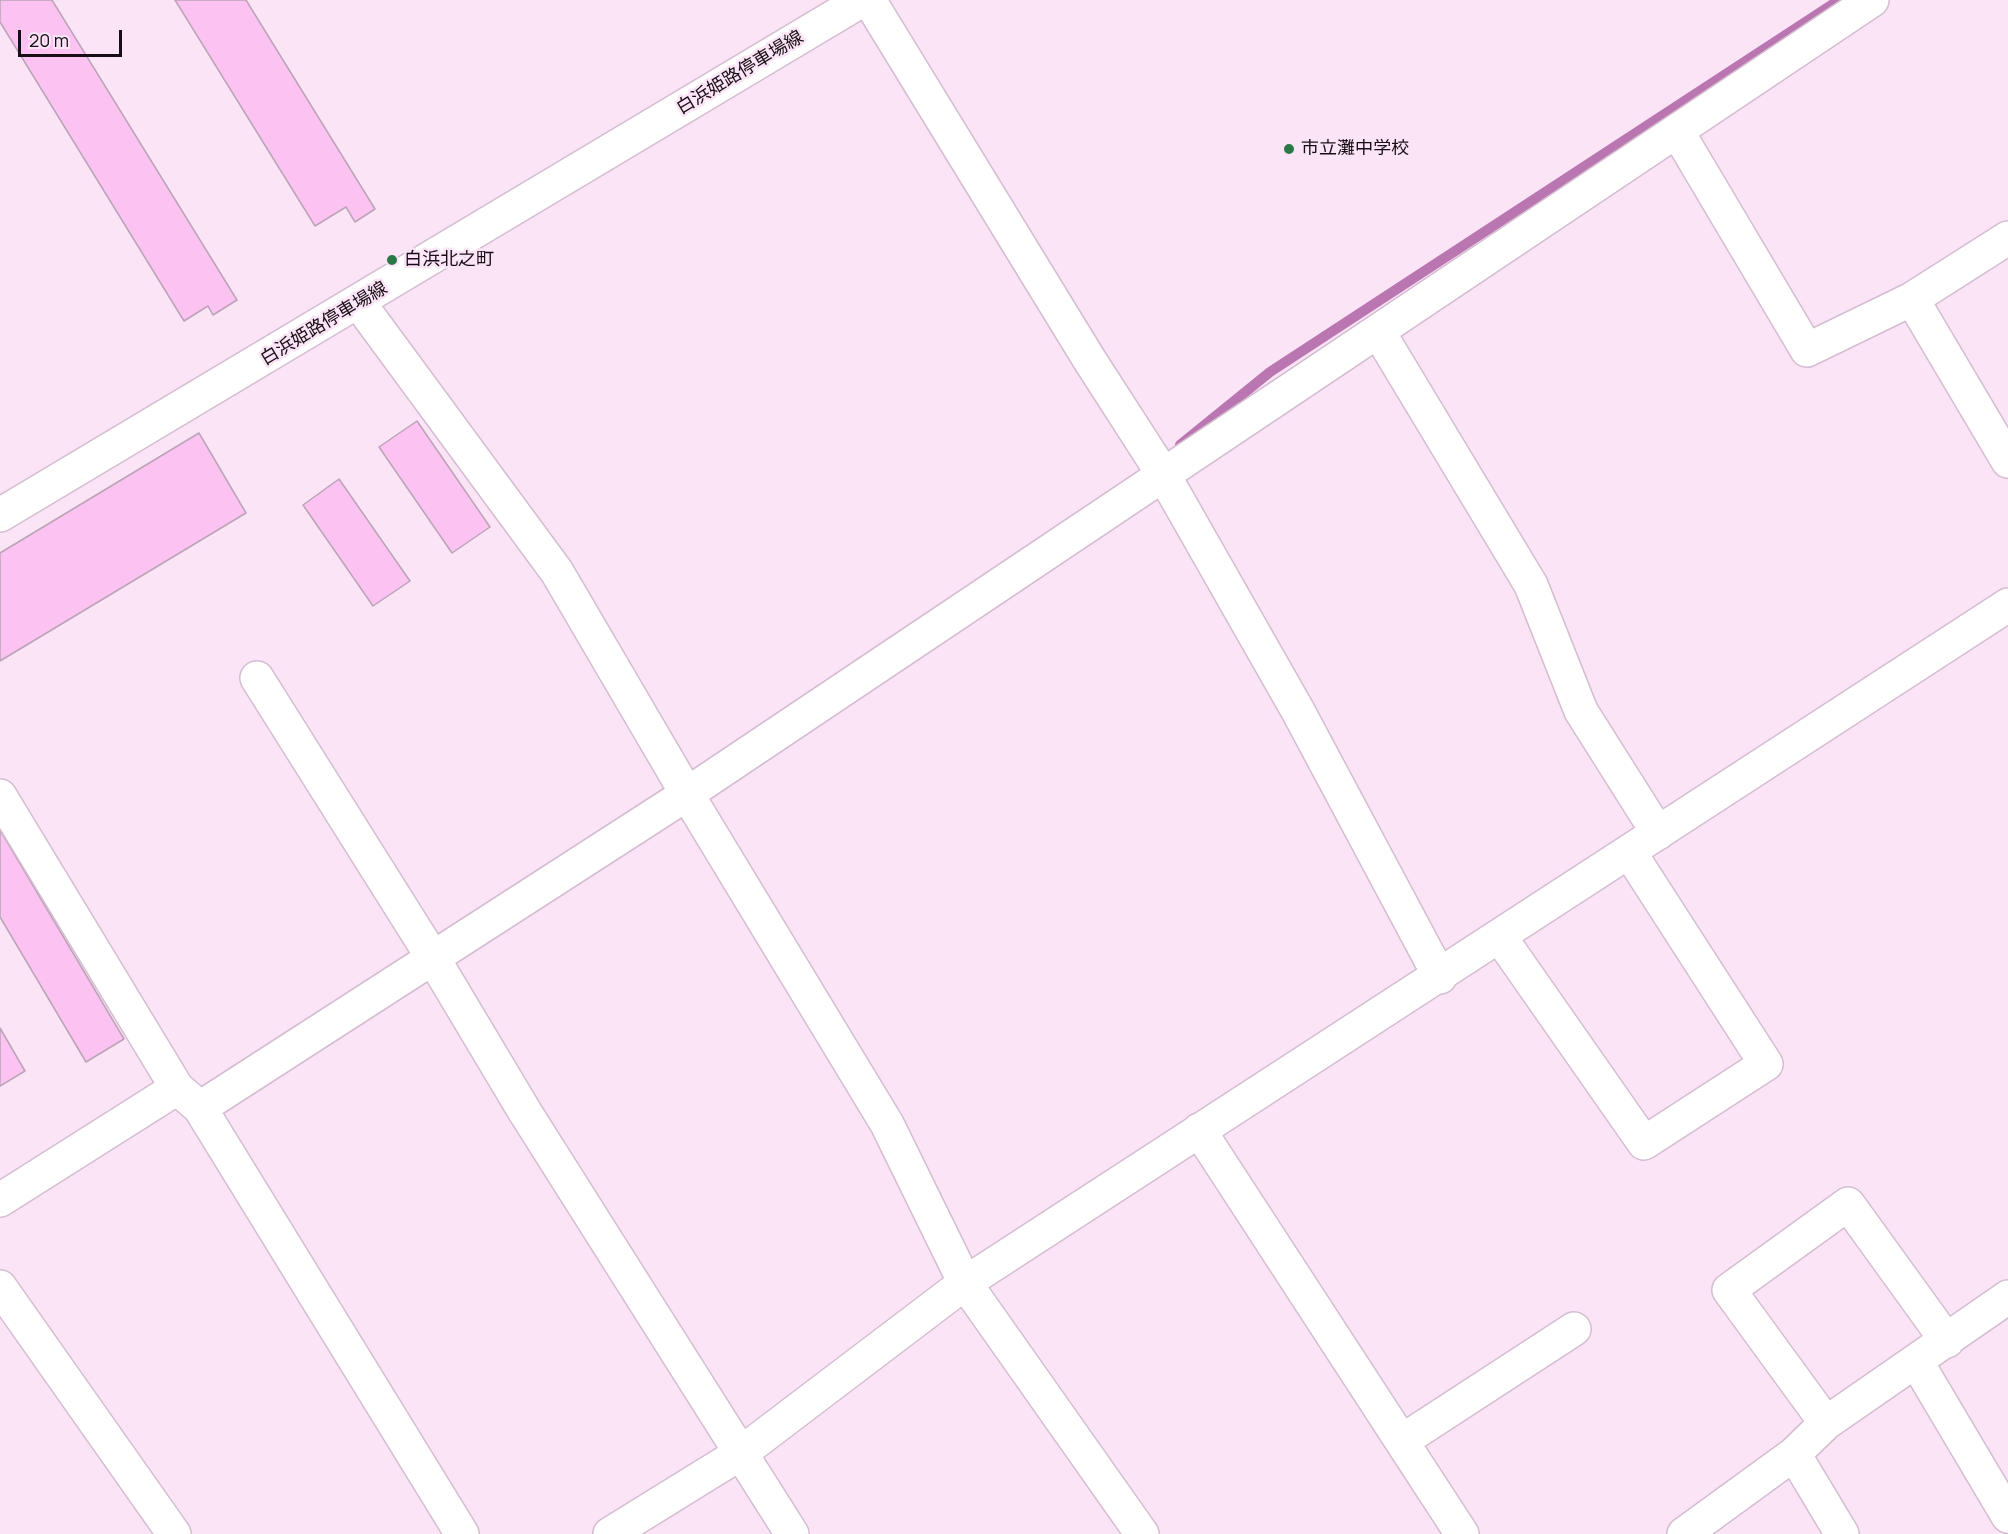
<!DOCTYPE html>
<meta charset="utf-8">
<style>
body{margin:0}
#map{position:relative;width:2008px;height:1534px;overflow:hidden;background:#fce4f7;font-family:Manrope,sans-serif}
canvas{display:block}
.scale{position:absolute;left:18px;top:30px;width:104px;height:27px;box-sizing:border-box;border:3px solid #160e14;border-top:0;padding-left:8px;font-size:18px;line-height:21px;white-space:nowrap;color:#160e14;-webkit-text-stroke:4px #fce4f7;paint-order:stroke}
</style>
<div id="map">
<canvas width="2008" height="1534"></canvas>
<div class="scale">20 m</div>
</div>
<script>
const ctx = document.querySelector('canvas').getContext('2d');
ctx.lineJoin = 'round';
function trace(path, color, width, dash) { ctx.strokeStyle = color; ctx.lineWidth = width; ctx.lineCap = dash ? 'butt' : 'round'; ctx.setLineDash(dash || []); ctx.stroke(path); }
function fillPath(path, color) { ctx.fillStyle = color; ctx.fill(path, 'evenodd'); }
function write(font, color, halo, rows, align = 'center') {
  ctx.font = font + ' Manrope,"Noto Sans JP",sans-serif'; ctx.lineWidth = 5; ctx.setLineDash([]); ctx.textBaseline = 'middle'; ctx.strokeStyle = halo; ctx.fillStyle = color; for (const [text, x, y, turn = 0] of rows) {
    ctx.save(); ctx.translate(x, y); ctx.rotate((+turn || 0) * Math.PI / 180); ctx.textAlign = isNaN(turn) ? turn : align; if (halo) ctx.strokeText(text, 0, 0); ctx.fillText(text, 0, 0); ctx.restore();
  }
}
trace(new Path2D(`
 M1180 445 1270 372 1839 0`), '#ba76b0', 10);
const building = new Path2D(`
 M0 0H52L237 300 213 315 208 306 184 321 0 22Z
 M175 0H246L375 209 355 222 346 207 315 226Z
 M417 421 490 527 452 553 379 447Z
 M199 433 246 513 0 661V553Z
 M339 479 410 581 373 606 303 505Z
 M0 830 124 1039 86 1062 0 917Z
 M0 1028 25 1071 0 1086Z`);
fillPath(building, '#fcc2f2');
trace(building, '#baa4b6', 1.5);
const minor = new Path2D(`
 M869 0 1089 359 1163 474 1298 711 1440 977
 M1677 131 1807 350 1912 299 2008 238
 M1912 299 2008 461
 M359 303 557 572 687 794 887 1124 965 1283 1142 1534
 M1378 331 1531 585 1581 711 1658 833
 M257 678 433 958 525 1112 792 1534
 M0 796 177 1088 200 1108 462 1534
 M1500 937 1644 1143 1766 1064 1630 853
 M200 1108 687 794 1872 0
 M1199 1130 1462 1534
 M0 1200 177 1088
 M0 1287 174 1534
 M1916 1361 2008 1516
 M1826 1423 1729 1290 1848 1204 1947 1341
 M1402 1441 1574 1329
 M1794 1454 1842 1534
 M610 1534 741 1453 965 1283 2008 605
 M1684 1534 1794 1454 1826 1423 2008 1297`);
const major = new Path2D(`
 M0 515 862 0`);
trace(minor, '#d4bdd0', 36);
trace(major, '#d4bdd0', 36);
trace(minor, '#fff', 33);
trace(major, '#fff', 33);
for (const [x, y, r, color] of [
 [1289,149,6,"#2b7847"],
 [392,260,6,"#2b7847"]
]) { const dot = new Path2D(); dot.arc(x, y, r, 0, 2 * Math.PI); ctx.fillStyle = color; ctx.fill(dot); trace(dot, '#fce4f7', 2); }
write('18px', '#160e14', '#fce4f7', [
 ["白浜姫路停車場線",740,73,-31],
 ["白浜姫路停車場線",324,324,-31]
]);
write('18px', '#160e14', '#fce4f7', [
 ["市立灘中学校",1301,149],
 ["白浜北之町",404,260]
], 'left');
</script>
